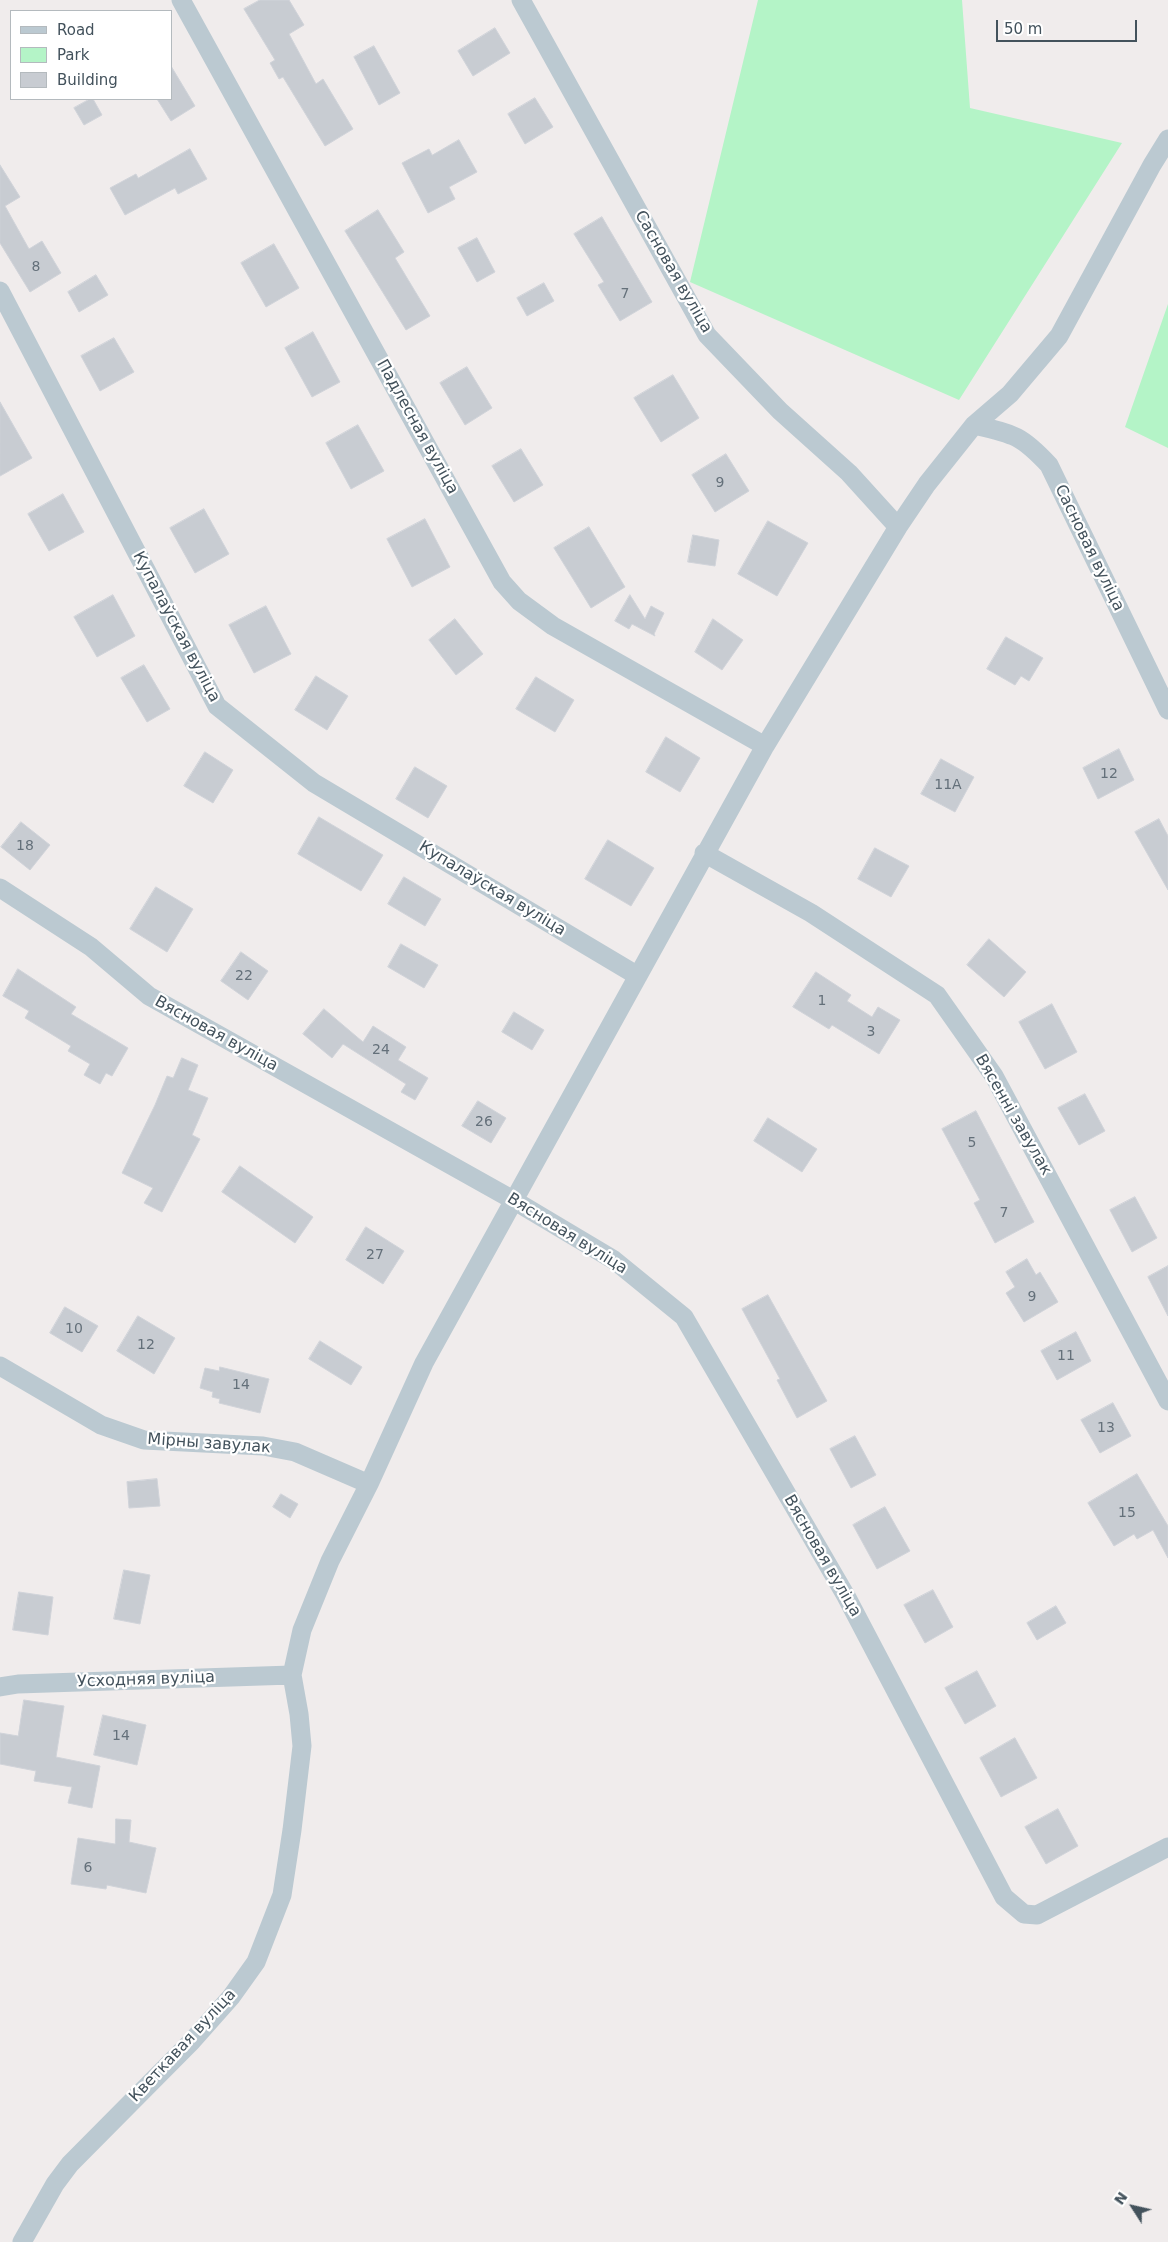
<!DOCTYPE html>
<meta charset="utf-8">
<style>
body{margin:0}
#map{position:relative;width:1168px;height:2242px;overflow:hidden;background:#f0ecec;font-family:"DejaVu Sans",sans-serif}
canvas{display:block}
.legend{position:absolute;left:10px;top:10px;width:162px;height:90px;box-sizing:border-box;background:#fff;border:1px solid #b4babe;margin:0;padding:6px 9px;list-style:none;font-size:15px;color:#43525c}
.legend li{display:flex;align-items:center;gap:10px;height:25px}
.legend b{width:25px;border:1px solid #b4babe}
.north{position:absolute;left:1108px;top:2182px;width:50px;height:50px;-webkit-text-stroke:4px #fff;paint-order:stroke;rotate:305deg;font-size:14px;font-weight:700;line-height:20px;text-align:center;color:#43525c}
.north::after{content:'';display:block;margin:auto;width:18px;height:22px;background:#43525c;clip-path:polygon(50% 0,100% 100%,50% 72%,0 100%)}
.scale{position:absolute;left:996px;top:20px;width:141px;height:22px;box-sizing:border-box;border:2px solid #43525c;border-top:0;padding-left:6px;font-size:15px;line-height:18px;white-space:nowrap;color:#43525c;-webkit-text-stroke:4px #fff;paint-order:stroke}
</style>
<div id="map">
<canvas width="1168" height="2242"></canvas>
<ul class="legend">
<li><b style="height:6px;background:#bbc9d1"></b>Road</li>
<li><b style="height:14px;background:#b4f4c7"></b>Park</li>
<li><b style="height:14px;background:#c8ccd2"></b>Building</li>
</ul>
<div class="north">N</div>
<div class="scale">50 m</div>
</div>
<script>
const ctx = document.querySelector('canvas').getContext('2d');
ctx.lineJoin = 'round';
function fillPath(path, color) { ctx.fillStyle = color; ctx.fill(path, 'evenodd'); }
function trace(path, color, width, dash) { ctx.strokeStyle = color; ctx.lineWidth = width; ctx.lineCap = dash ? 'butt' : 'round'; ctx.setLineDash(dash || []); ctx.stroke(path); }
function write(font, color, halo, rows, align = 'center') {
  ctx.font = font + ' "DejaVu Sans",sans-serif'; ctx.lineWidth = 4.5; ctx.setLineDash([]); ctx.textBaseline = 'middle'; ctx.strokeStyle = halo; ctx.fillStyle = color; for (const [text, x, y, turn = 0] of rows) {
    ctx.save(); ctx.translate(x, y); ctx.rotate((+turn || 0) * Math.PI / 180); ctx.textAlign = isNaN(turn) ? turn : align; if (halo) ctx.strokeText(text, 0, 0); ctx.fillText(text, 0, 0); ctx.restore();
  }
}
fillPath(new Path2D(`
 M758 0H962L970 108 1122 143 959 400 690 282Z
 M1168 304V448L1125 427Z`), '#b4f4c7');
const building = new Path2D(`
 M260 0H289L304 25 289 34 316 84 323 79 353 129 325 146 283 77 279 79 270 63 275 60 244 9Z
 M495 28 510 53 473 76 458 51Z
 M374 46 400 93 379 105 354 57Z
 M171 66 195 106 171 121 157 99H171Z
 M535 98 553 127 525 144 508 114Z
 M90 99H93L102 115 84 125 74 108Z
 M459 140 477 172 449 187 455 199 428 213 402 163 429 149 432 155Z
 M190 149 207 179 178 194 175 188 125 215 110 188 136 174 138 178Z
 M0 165 20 197 5 206 29 249 42 241 61 273 30 292 0 243Z
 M378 210 404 252 395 258 430 316 406 330 345 231Z
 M602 217 652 302 620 321 598 285 604 282 574 234Z
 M477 238 495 272 477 282 458 248Z
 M274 244 299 288 266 307 241 263Z
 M96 275 108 295 79 312 68 292Z
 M544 283 554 301 527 316 517 298Z
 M313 332 340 382 312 397 285 348Z
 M114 338 134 372 100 391 81 356Z
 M467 367 492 408 465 425 440 383Z
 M673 375 699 418 661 442 634 398Z
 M0 402 32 458 0 476Z
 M358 425 384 471 351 489 326 443Z
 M521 449 543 485 514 502 492 466Z
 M726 454 749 491 715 512 692 475Z
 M63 494 84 532 49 551 28 514Z
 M204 509 229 554 195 573 170 528Z
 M425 519 450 567 412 587 387 539Z
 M768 521 808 543 777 596 738 574Z
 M589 527 625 587 591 608 554 548Z
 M693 535 719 540 715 566 688 562Z
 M113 595 135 636 97 657 74 617Z
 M630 595 645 619 651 606 664 613 654 634 655 636 632 624 629 629 615 621Z
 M266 606 291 654 254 673 229 625Z
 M455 619 483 654 456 675 429 640Z
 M713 619 743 640 722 670 695 652Z
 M1006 637 1043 658 1029 681 1021 676 1015 685 987 669Z
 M144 665 170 709 147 722 121 678Z
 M316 676 348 696 327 730 295 710Z
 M536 677 574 700 555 732 516 709Z
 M666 737 700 758 680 792 646 772Z
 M1119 749 1134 780 1098 799 1083 768Z
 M205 752 233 770 213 803 184 786Z
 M941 759 974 777 955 812 921 794Z
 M415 767 447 786 428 818 396 799Z
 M319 817 383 855 361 891 298 854Z
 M1159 819 1168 836V890L1135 832Z
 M21 822 50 845 30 870 1 847Z
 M608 840 654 868 631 906 585 879Z
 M875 848 909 866 891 897 858 879Z
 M404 877 441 899 425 926 388 904Z
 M156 887 193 909 167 952 130 929Z
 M989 939 1026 972 1004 997 967 965Z
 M401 944 438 965 424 988 388 967Z
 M241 952 268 971 248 1000 221 981Z
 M18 969 76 1007 71 1014 128 1048 112 1076 106 1073 100 1084 84 1075 90 1064 68 1051 71 1046 25 1018 29 1011 3 996Z
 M816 972 851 995 847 1001 872 1017 878 1007 900 1020 879 1054 832 1025 829 1029 793 1007Z
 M1052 1004 1077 1052 1045 1069 1019 1022Z
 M324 1009 363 1042 373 1026 406 1047 398 1060 428 1078 415 1100 401 1092 406 1084 343 1044 332 1058 303 1034Z
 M514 1012 544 1030 532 1050 502 1032Z
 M182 1058 198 1065 188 1090 208 1098 192 1135 200 1139 162 1212 144 1203 153 1188 122 1173 155 1105 167 1076 173 1078Z
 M1085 1094 1105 1131 1079 1145 1058 1108Z
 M478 1101 506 1118 491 1143 462 1126Z
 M976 1111 1034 1222 995 1243 974 1203 980 1200 942 1129Z
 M768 1118 817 1149 802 1172 754 1141Z
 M240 1166 313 1217 295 1243 222 1192Z
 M1135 1197 1157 1238 1132 1252 1110 1210Z
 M366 1227 404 1251 383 1284 346 1260Z
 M1027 1259 1036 1275 1040 1272 1058 1302 1024 1322 1006 1293 1015 1287 1006 1272Z
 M1168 1266V1316L1148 1277Z
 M768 1295 827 1401 797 1418 777 1380 780 1379 742 1309Z
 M65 1307 98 1326 82 1352 50 1333Z
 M138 1316 175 1338 154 1374 117 1351Z
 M1076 1332 1091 1361 1057 1380 1041 1351Z
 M320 1341 362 1367 351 1385 309 1359Z
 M220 1367 269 1379 260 1413 219 1403 220 1399 212 1397 213 1392 200 1388 205 1368 219 1371Z
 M1113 1403 1131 1436 1100 1453 1081 1420Z
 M855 1436 876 1475 851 1488 830 1449Z
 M1137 1474 1168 1526V1558L1153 1530 1137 1539 1134 1534 1114 1546 1088 1503Z
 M157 1479 160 1506 129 1508 127 1482Z
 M281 1494 298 1504 290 1518 273 1507Z
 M885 1507 910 1551 877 1569 853 1525Z
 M124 1570 150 1575 140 1624 114 1619Z
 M933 1590 953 1627 925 1643 904 1605Z
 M19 1592 53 1597 48 1635 13 1630Z
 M1056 1606 1066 1623 1037 1640 1027 1623Z
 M977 1671 996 1706 965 1724 945 1688Z
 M24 1700 64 1706 56 1757 100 1766 92 1808 68 1803 72 1787 34 1781 36 1771 0 1764V1733L18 1736Z
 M103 1715 146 1725 137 1765 94 1755Z
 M1015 1738 1037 1778 1001 1797 980 1758Z
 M1058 1809 1078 1846 1046 1864 1025 1827Z
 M116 1819 131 1820 129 1842 156 1848 146 1893 107 1885 106 1889 71 1884 78 1838 115 1844Z`);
fillPath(building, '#c8ccd2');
trace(building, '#d0d3d9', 1);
trace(new Path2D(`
 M181 0 502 582 519 601 553 626 765 746
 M521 0 707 335 780 411 849 473 898 527
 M0 291 217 706 314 783 638 976
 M974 425C1014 434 1021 435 1049 465L1168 710
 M704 853 811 913 937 995 994 1076 1168 1401
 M0 888 91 947 149 996 515 1201 614 1260 684 1317 846 1596 1004 1897 1024 1914 1037 1915 1168 1847
 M0 1366 101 1425 144 1440 263 1446 295 1452 369 1484
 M0 1687 18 1684 292 1675
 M22 2242 55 2184 70 2164 192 2041 231 1997 256 1962 282 1895 292 1830 302 1746 299 1714 292 1675 302 1630 330 1561 369 1484 424 1363 765 746 898 527 927 484 974 425 1010 394 1059 336 1152 165 1168 139`), '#bbc9d1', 19);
write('14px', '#64707a', null, [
 ["8",36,267],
 ["7",625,294],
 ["9",720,483],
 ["12",1109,774],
 ["11А",948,785],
 ["18",25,846],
 ["22",244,976],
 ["1",822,1001],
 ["3",871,1032],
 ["24",381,1050],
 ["26",484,1122],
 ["5",972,1143],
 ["7",1004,1213],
 ["27",375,1255],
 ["9",1032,1297],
 ["10",74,1329],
 ["12",146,1345],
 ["11",1066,1356],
 ["14",241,1385],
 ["13",1106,1428],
 ["15",1127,1513],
 ["14",121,1736],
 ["6",88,1868]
]);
write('16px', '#43525c', '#fff', [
 ["Сасновая вуліца",673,272,60],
 ["Падлесная вуліца",417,427,61],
 ["Сасновая вуліца",1089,548,64],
 ["Купалаўская вуліца",176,627,62],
 ["Купалаўская вуліца",492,889,31],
 ["Вясновая вуліца",216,1034,29],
 ["Вясенні завулак",1013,1115,60],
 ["Вясновая вуліца",567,1234,32],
 ["Мірны завулак",209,1444,4],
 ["Вясновая вуліца",822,1556,60],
 ["Усходняя вуліца",146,1680,-2],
 ["Кветкавая вуліца",183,2046,-47]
]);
</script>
